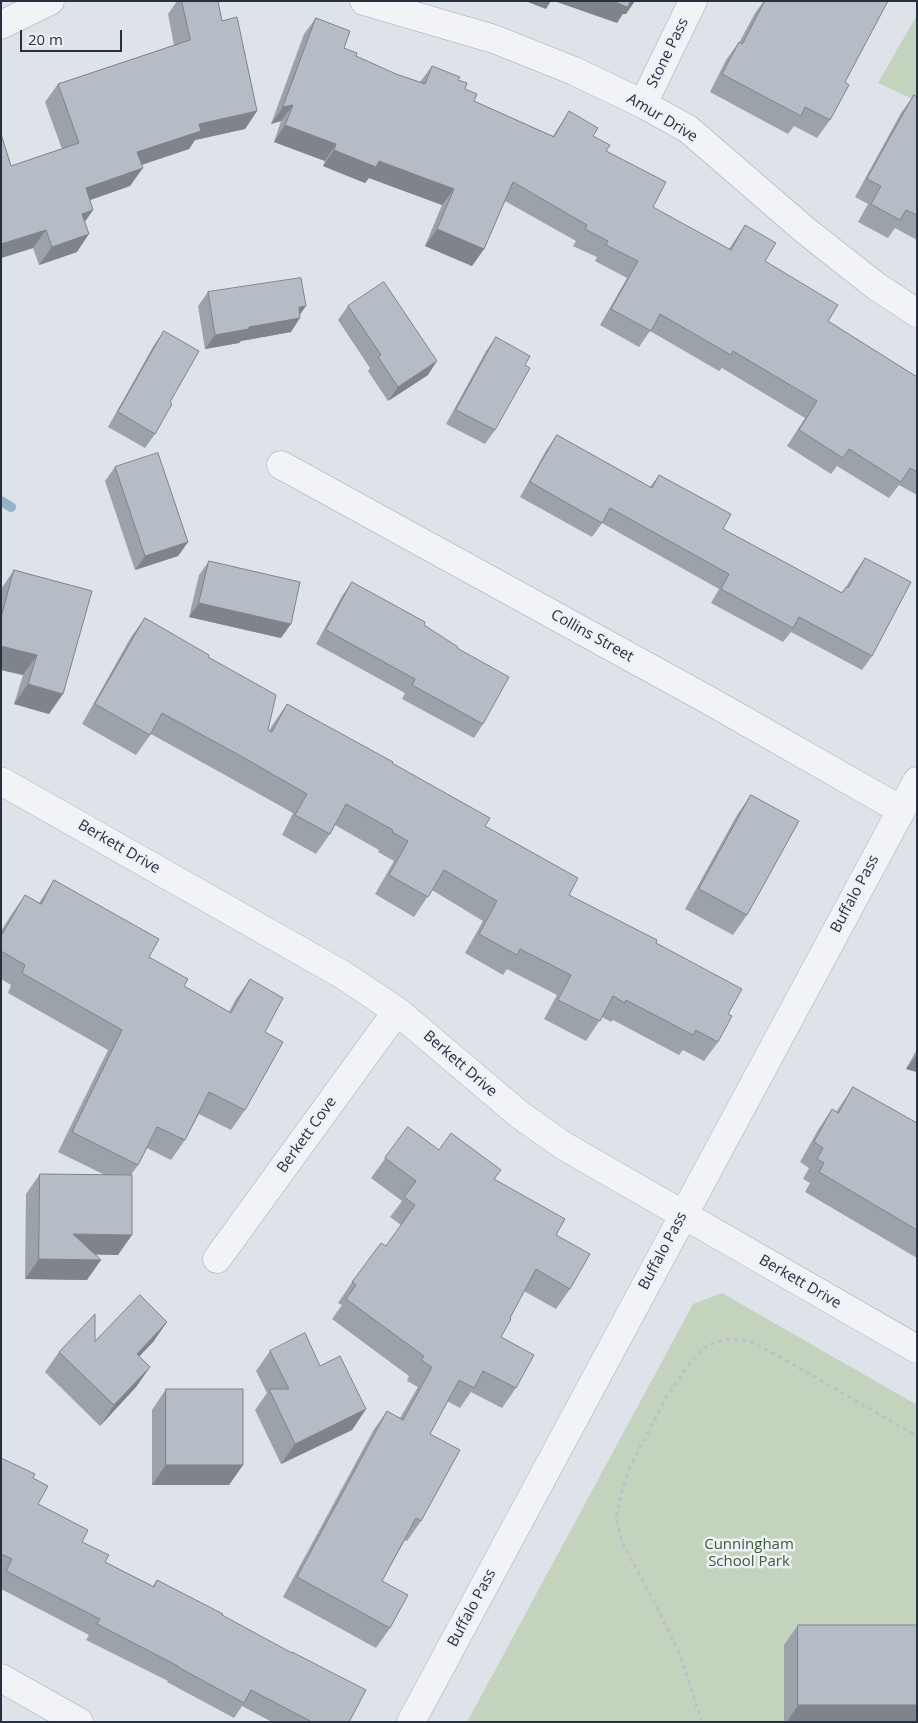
<!DOCTYPE html>
<style>
body{margin:0}
#map{position:relative;width:918px;height:1723px;overflow:hidden;background:#dee2e9;font-family:"Open Sans",sans-serif}
canvas{display:block}
.frame{position:absolute;inset:0;border:2px solid #263040;pointer-events:none}
.scale{position:absolute;left:20px;top:30px;width:102px;height:22px;box-sizing:border-box;border:2px solid #263040;border-top:0;padding-left:6px;font-size:15px;line-height:18px;white-space:nowrap;color:#263040;-webkit-text-stroke:4px #edf1f6;paint-order:stroke}
</style>
<div id="map">
<canvas width="918" height="1723"></canvas>
<div class="frame"></div>
<div class="scale">20 m</div>
</div>
<script>
const ctx = document.querySelector('canvas').getContext('2d');
ctx.lineJoin = 'round';
function fillPath(path, color) { ctx.fillStyle = color; ctx.fill(path, 'evenodd'); }
function trace(path, color, width, dash) { ctx.strokeStyle = color; ctx.lineWidth = width; ctx.lineCap = dash ? 'butt' : 'round'; ctx.setLineDash(dash || []); ctx.stroke(path); }
function write(font, color, halo, rows, align = 'center') {
  ctx.font = font + ' "Open Sans",sans-serif'; ctx.lineWidth = 5; ctx.setLineDash([]); ctx.textBaseline = 'middle'; ctx.strokeStyle = halo; ctx.fillStyle = color; for (const [text, x, y, turn = 0] of rows) {
    ctx.save(); ctx.translate(x, y); ctx.rotate((+turn || 0) * Math.PI / 180); ctx.textAlign = isNaN(turn) ? turn : align; if (halo) ctx.strokeText(text, 0, 0); ctx.fillText(text, 0, 0); ctx.restore();
  }
}
fillPath(new Path2D(`
 M917 15V101L878 83Z
 M722 1293 917 1405V1722H467L693 1304Z`), '#c4d3be');
trace(new Path2D(`
 M1 501 11 507`), '#96b2cb', 10);
const minor = new Path2D(`
 M364 1 494 39 574 71 643 104 688 129 806 231 876 286 917 313
 M1 25 50 1
 M643 104 693 1
 M281 465 710 701 901 810
 M1 781 343 975 397 1011 520 1115 564 1146 917 1349
 M217 1259 397 1011
 M1 1678 79 1722
 M411 1722 917 781`);
trace(minor, '#a3a9b3', 29);
trace(new Path2D(`
 M702 1722 680 1655 658 1609 623 1544 616 1518 622 1490 630 1467 668 1394 691 1361 708 1345 728 1339 749 1341 775 1354 917 1436`), '#bcc0c7', 3, [4, 4]);
trace(minor, '#f1f3f7', 28);
fillPath(new Path2D(`
 M177 1H218L222 21 257 111 245 129 195 140 189 149 142 165 130 186 90 200 93 210 85 222 77 252 39 265 33 248 1 258V134L11 166 62 149 45 102 58 84 174 45 168 14Z
 M764 1H888L845 82 830 120 817 138 794 126 788 134 710 92 726 60 739 42V43L755 13Z
 M316 18 344 48 356 56 396 74 420 82 432 66 458 80 474 101 553 136 569 111 593 136 653 207 729 249 745 225 765 261 828 321 917 377V495L899 485 889 498 837 466 831 474 787 446 805 418 722 368 719 371 650 331 639 347 600 325 627 278 595 261 597 257 573 246 576 241 505 201 484 249 472 266 425 246 442 205 369 178 365 183 323 166 325 161 274 142 281 121 271 124 304 34Z
 M914 95 917 97V240L895 228 888 238 858 222 868 204 855 197 901 113Z
 M208 292 300 314 291 332 241 341 239 343 205 349 198 306Z
 M348 306 428 375 388 401 368 371 370 368 338 320Z
 M164 331 170 402 155 434 145 448 108 427 154 345Z
 M496 337 495 430 485 444 446 424 486 351Z
 M557 435 650 487 659 475 723 529 841 593 846 587 855 572 865 558 872 656 862 670 791 632 783 642 711 603 719 589 602 523 592 537 520 497 547 449Z
 M115 467 188 542 178 556 135 570 105 481Z
 M209 561 281 638 189 617 199 575Z
 M14 570 92 591 49 714 14 704 23 675 1 670V589Z
 M352 582 424 625 457 648 483 724 474 738 402 699 405 693 316 644 342 596Z
 M145 618 208 657 268 730 269 731 273 724 287 704 392 763 485 826 569 895 656 943 728 1014 718 1042 704 1061 683 1050 679 1055 613 1020 611 1022 602 1017 586 1041 544 1019 557 995 507 969 503 975 465 953 483 921 432 890 414 917 375 894 394 861 378 852 379 850 335 825 330 834 316 854 282 835 293 813 225 775 151 734 136 755 82 724 131 637Z
 M751 795 747 915 733 935 685 909 737 815Z
 M54 880 184 986 229 1012 236 999 250 979 265 1032 245 1110 231 1130 199 1114 185 1140 171 1160 147 1148 138 1165 131 1175 118 1255 95 1254 87 1280 25 1279 26 1194 40 1174 105 1175 58 1152 108 1050 8 993 11 985 1 979V931L11 915 25 895 39 903Z
 M917 1049V1072L906 1069Z
 M853 1087 917 1123V1258L805 1192 810 1183 803 1179 809 1168 800 1162 818 1130 832 1109 836 1112Z
 M408 1127 439 1150 494 1179 556 1235 570 1289 556 1309 524 1291 510 1318 501 1337 516 1388 502 1408 471 1392 460 1408 447 1401 430 1434 421 1521 407 1541 405 1540 382 1581 390 1628 376 1648 283 1597 373 1431 387 1411 400 1418 418 1387 407 1381 409 1376 332 1319 342 1305 338 1303 352 1282 386 1246 401 1225 390 1217 402 1201 371 1178Z
 M167 1322 153 1342 139 1357 150 1367 136 1387 100 1426 45 1372 59 1352 95 1341Z
 M270 1351 320 1366 366 1409 352 1430 281 1464 255 1410 267 1393 256 1371Z
 M166 1389 243 1465 229 1485H152V1410Z
 M1 1458 33 1478 38 1504 82 1542 105 1562 153 1586 157 1580 222 1615 349 1722H272L242 1706 234 1718 167 1682 168 1681 86 1640 89 1635 1 1589Z
 M798 1625 917 1722H784V1645Z`), '#9ca2aa');
fillPath(new Path2D(`
 M525 1H551L546 9Z
 M554 1H635L626 14H623L617 23Z
 M293 105 281 121 271 124 283 107Z
 M257 111 245 129 195 140 189 149 125 170 137 152 199 124Z
 M285 125 336 144 325 161 274 142Z
 M334 150 379 161 454 189 442 205 369 178 365 183 323 166Z
 M143 168 130 186 73 206 86 188Z
 M93 210 80 228 82 214Z
 M437 229 484 249 472 266 425 246Z
 M46 230 33 248 1 258V244Z
 M89 234 77 252 39 265 52 247Z
 M306 306 297 319 300 318 291 332 241 341 239 343 205 349 215 335 249 327 299 307Z
 M437 361 428 375 388 401 398 387Z
 M188 542 178 556 135 570 145 556Z
 M199 603 291 624 281 638 189 617Z
 M1 646 37 655 23 675 1 670Z
 M28 684 63 694 49 714 14 704Z
 M917 1054V1072L906 1069Z
 M73 1234 132 1235 118 1255 59 1254Z
 M39 1259 101 1260 87 1280 25 1279Z
 M167 1322 153 1342 122 1374 137 1354Z
 M150 1367 136 1387 100 1426 114 1405Z
 M366 1409 352 1430 281 1464 295 1444Z
 M166 1465H243L229 1485H152Z
 M798 1705H917V1722H787Z`), '#7f848b');
const building = new Path2D(`
 M182 1H218L222 21 237 17 257 111 199 124 201 131 137 152 143 168 86 188 93 210 82 214 89 234 52 247 46 230 1 244V134L11 166 79 143 58 84 190 40Z
 M613 1H630L628 7Z
 M765 1H888L845 82 849 85 830 120 805 107 801 116 722 74 739 42 742 44Z
 M316 18 350 31 344 48 357 53 356 56 396 74 425 84 432 66 460 77 458 80 467 83 465 89 477 94 474 101 554 137 569 111 598 128 593 136 610 145 606 151 666 182 653 207 731 250 745 225 776 243 765 261 838 305 828 321 917 377V472L910 468 901 482 849 449 843 458 799 430 817 401 733 351 731 355 660 314 651 331 611 309 638 261 606 245 608 241 585 229 587 225 513 182 484 249 437 229 454 189 379 161 376 167 334 150 336 144 285 125 293 105 283 107Z
 M914 95 917 97V215L906 210 900 220 871 204 881 186 867 179Z
 M301 278 306 306 299 307 300 318 249 327V329L215 335 208 292Z
 M384 282 437 361 398 387 378 357 381 355 348 306Z
 M164 331 199 351 170 402 172 404 155 434 118 412Z
 M496 337 530 356 525 365 530 368 495 430 456 410Z
 M557 435 652 488 659 475 731 514 723 529 842 593 846 587 848 588 865 558 911 582 872 656 799 617 793 628 721 589 729 574 610 508 602 523 530 482Z
 M158 453 188 542 145 556 115 467Z
 M209 561 300 582 291 624 199 603Z
 M14 570 92 591 63 694 28 684 37 655 1 646V618Z
 M352 582 425 622 424 625 458 647 457 648 509 677 483 724 412 685 415 679 326 630Z
 M145 618 209 655 208 657 276 695 268 730 272 732 287 704 393 762 392 763 490 818 485 826 578 878 569 895 657 940 656 943 742 989 728 1014 732 1016 718 1042 696 1030 693 1035 626 1000 625 1003 613 996 600 1021 558 1000 571 975 520 949 517 955 479 934 497 901 444 870 428 897 389 875 408 841 392 832 393 830 346 804 330 834 295 815 307 794 239 755 162 713 150 735 95 704Z
 M751 795 799 821 747 915 699 889Z
 M54 880 159 939 149 957 188 979 184 986 231 1013 250 979 283 998 265 1032 283 1042 245 1110 209 1092 185 1140 157 1127 138 1165 72 1132 122 1030 22 973 25 965 1 951V936L25 895 41 904Z
 M853 1087 917 1123V1230L819 1172 824 1163 817 1159 823 1148 814 1142 832 1109 838 1113Z
 M408 1127 439 1150 451 1133 501 1170 494 1179 565 1219 556 1235 590 1254 570 1289 536 1269 510 1318 511 1319 501 1337 534 1355 516 1388 483 1371 474 1388 459 1380 430 1434 460 1450 421 1521 416 1518 382 1581 408 1595 390 1628 297 1577 387 1411 403 1420 432 1367 421 1360 424 1356 346 1299 356 1285 352 1282 381 1243 386 1246 415 1205 404 1197 416 1181 385 1158Z
 M40 1174 132 1175V1235L73 1234 101 1260 39 1259Z
 M140 1295 167 1322 137 1354 150 1367 114 1405 59 1352 95 1314V1341Z
 M305 1333 320 1366 340 1356 366 1409 295 1444 269 1389H289L270 1351Z
 M166 1389H243V1465H166Z
 M1 1458 35 1474 33 1478 48 1486 38 1504 88 1530 82 1542 109 1555 105 1562 154 1587 157 1580 223 1614 222 1615 292 1653V1652L366 1690 349 1722H312L251 1690 244 1703 178 1667V1666L97 1624 100 1619 6 1571 12 1559 1 1554Z
 M798 1625H917V1705H798Z`);
fillPath(building, '#b5bcc6');
trace(building, '#7f848b', 1);
write('15px', '#263040', '#edf1f6', [
 ["Stone Pass",668,53,-64],
 ["Amur Drive",662,118,31],
 ["Collins Street",592,636,29],
 ["Berkett Drive",119,847,30],
 ["Buffalo Pass",855,894,-62],
 ["Berkett Drive",460,1064,41],
 ["Berkett Cove",307,1135,-54],
 ["Buffalo Pass",663,1251,-62],
 ["Berkett Drive",800,1282,30],
 ["Buffalo Pass",472,1608,-62]
]);
write('15px', '#3c5d32', '#edf1f6', [
 ["Cunningham",749,1545],
 ["School Park",749,1562]
]);
</script>
